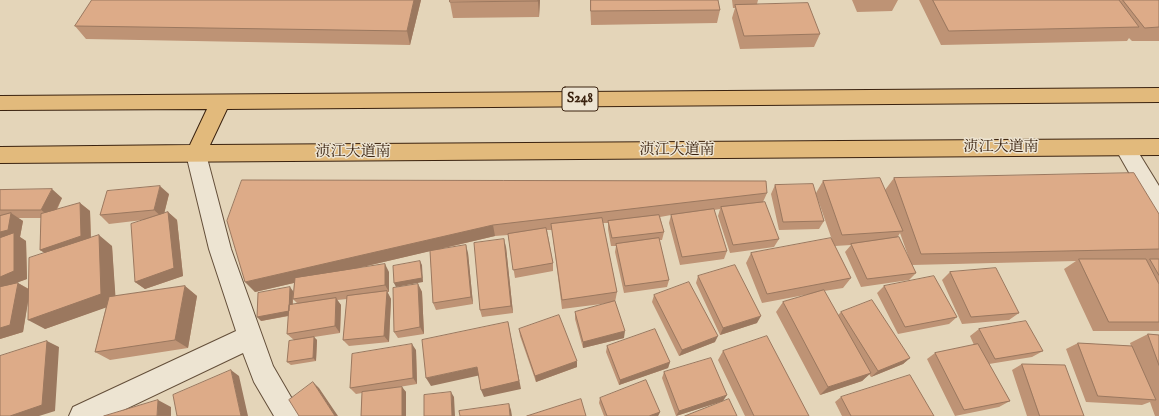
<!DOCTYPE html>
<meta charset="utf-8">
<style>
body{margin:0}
canvas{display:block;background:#e4d5b9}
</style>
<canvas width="1159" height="416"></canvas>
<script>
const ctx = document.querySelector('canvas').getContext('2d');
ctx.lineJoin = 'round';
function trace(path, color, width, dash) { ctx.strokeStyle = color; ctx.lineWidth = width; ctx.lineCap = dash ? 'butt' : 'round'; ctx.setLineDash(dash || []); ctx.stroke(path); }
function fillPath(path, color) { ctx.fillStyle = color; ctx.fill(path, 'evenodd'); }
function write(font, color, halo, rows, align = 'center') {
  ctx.font = font + ' "IM FELL English","Noto Serif SC",serif'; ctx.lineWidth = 3; ctx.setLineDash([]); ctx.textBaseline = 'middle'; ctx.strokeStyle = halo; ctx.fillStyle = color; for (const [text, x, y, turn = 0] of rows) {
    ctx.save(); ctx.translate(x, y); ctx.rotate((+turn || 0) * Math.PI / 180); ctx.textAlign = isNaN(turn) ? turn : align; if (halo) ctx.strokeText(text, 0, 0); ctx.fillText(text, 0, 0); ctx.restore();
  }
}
const minor = new Path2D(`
 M1125 140 1132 142 1159 186V214L1151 211 1115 148 1118 142Z
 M196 146 203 148 206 154 231 249 273 366 302 416H274L254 382 243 353 111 416H69L73 407 236 331 209 249 186 154 189 148Z`);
const major = new Path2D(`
 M1159 88V102L227 109 210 145 1159 139V155L0 163V147L190 145 207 109 0 110V96Z`);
trace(minor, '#644f3a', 2);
trace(major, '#3a220f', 2);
fillPath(minor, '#ede4d2');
fillPath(major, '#e2ba7c');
fillPath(new Path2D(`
 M92 0H421L410 45 86 39 75 26Z
 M450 0H540L539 17 453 18 450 2Z
 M590 0H718L720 10 717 23 591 25Z
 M732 0H758L757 4 820 34 814 47 740 49 732 18 735 8H733Z
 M852 0H898L892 11 857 12Z
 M919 0H1159V41H1132L1129 38 1127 41 941 45Z
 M894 178 1159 214V331H1093L1064 269 1076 261 912 265 916 273 909 280 861 287 845 252 851 245 835 246 851 278 843 288 824 291 838 315 841 312 910 358 903 364 871 377 869 374 862 381 820 395 776 312 783 302 810 294 762 303 746 263 751 253 832 240 816 194 824 221 819 229 779 230 771 194 775 185 816 193 823 181 885 190ZM900 233 910 261 897 238Z
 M0 190 62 198 57 210 80 203 90 211 91 238 112 246 115 296 185 286 197 296 188 348 110 360 95 352 106 307 45 329 28 301 23 332 0 339ZM18 218H41L40 250 45 253 29 289 18 283H15L27 279 26 241 20 237 23 221Z
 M767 193 763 202 779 239 774 247 730 253 718 216 720 209 714 210 727 251 724 259 680 265 669 223 671 215 660 217 664 232 662 240H659L669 280 667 287 624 293 615 252 616 246H611L608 229V223H603L617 292 615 302 624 338 583 348 575 319V312L609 303 562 309 552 230H547L553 263V271L515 278 508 235 495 236 440 249 468 253 473 304 436 310 433 303 430 251 358 268 389 272V292H387L391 299 389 342 349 346 343 340 347 299 337 300 341 305 340 333 314 337 317 340 316 361 291 365 287 362 294 340 287 334 289 316 261 321 293 291V305L298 304 293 299 294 283 255 292 227 221Z
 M169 194 164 214 168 212 177 220 183 276 145 289 135 282 143 220 109 224 100 215Z
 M506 247 513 313 482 317 480 310Z
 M950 272 1019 313 1009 320 962 324 942 280Z
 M698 276 757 323 720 335 696 283Z
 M418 284 422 292 424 334 398 338 394 332Z
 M884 286 957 317 949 324 898 334 877 293Z
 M654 295 715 342 679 356 652 302Z
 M519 329 577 367 536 382 520 336Z
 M979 329 1043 351 1032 357 989 364 1010 401 999 407 955 416 927 359 935 353 974 345 970 336Z
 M1148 334 1159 335V416H1155L1150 402 1142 405 1086 402 1066 349 1078 343 1131 346 1130 343Z
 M607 346 670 362 668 368 619 385 606 352Z
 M416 350 417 384 387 389 402 387 406 392V416H361L362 393 356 394 350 388Z
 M723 351 809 416H745L718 360Z
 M1022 364 1084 416H1027L1012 370Z
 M664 372 723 401 676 416 662 378Z
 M841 397 934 416H842L835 402Z
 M600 398 660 412 658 416H604L599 403Z`), '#be9375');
fillPath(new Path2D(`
 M414 0H421L410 45 407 31Z
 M538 0H540L539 17 538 1Z
 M160 186 169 194 163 218 154 210Z
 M52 189 62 198 52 218 41 210Z
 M80 203 90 211 91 244 51 257 40 250Z
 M168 212 177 220 183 276 145 289 135 282Z
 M11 213 23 221 20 237 26 241 27 279 0 289V232Z
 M493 225 495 236 255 292 245 282Z
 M99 235 112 246 116 304 45 329 28 320Z
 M504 239 506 247 513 313 511 306Z
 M466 245 468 253 473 304 471 297Z
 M420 261 422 265 423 282 396 287 394 283Z
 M385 264 389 272V292L385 285Z
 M18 283 30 290 23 332 0 339V328Z
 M418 284 422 292 424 334 420 327Z
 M185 286 197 296 188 348 175 340Z
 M290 287 293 291 292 315 261 321 257 317Z
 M387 291 391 299 389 342 384 336Z
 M336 298 341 305 340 333 335 326Z
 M761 316 757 323 720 335 723 328Z
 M508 322 521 389 484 397 481 390Z
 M625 331 624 338 583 348V342Z
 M718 336 715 342 679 356 682 350Z
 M314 337 317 340 316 361 313 358Z
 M47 341 59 347 55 411 39 416H10Z
 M412 344 416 350 417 384 413 378Z
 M910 358 903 364 871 377 878 371Z
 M577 361V367L536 382 535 376Z
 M670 362 668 368 619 385 620 380Z
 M477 367 481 375 431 386 426 378Z
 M231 370 239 376 248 416H241Z
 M871 373 862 381 820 395 828 387Z
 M313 382 319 388 338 416H335Z
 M402 387 406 392V416H402Z
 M451 392 454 397 455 416H452Z
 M727 395 723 401 676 416 679 411Z
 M158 400 171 407V416H157Z
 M509 404 511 410 512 416H510Z
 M660 412 658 416H649Z`), '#9b785f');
const building = new Path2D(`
 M92 0H414L407 31 75 26Z
 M450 0H538V1L450 2Z
 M591 0H718L720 10 591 11Z
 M933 0H1119L1139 27 949 31Z
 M1123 0H1159V27L1145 28Z
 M808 3 820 34 744 36 735 5Z
 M1134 173 1159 214V249L921 254 894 178Z
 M880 178 903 231 842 235 823 181Z
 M242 180 766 181 767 193 493 225 245 282 227 221Z
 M813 184 824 221 783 222 775 185Z
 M160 186 154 210 100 215 107 191Z
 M52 189 41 210H0V190Z
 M765 202 779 239 733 245 721 207Z
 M80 203 81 236 40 250 41 214Z
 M714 209 727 251 682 257 671 215Z
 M168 212 174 268 135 282 131 224Z
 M11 213 8 230 0 232V216Z
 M659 215 664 232 612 238 608 221Z
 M602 218 617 292 562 300 551 224Z
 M546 228 553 263 513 270 508 234Z
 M14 233V271L0 277V238Z
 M99 235 101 294 28 320 29 258Z
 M899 237 916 273 867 279 851 244Z
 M659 238 669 280 625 286 616 244Z
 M831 238 851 278 767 294 751 253Z
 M504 239 511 306 480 310 474 243Z
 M466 245 471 297 433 303 430 251Z
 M1079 259H1146L1159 284V322H1109Z
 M1150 259H1159V275Z
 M420 261 422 278 394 283 393 266Z
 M385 264V285L293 299 295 278Z
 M735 265 761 316 723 328 698 276Z
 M996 268 1019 313 971 317 950 272Z
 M934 276 957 317 905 327 884 286Z
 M689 282 718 336 682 350 654 295Z
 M18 283 10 325 0 328V287Z
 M418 284 420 327 394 332 393 288Z
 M185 286 175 340 95 352 109 297Z
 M290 287 289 311 257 317 258 293Z
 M824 290 871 373 828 387 783 302Z
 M387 291 384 336 343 340 347 296Z
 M336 298 335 326 287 334 289 305Z
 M872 300 910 358 878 371 841 312Z
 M615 301 625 331 583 342 575 312Z
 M559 315 577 361 535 376 519 329Z
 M1026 321 1043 351 995 359 979 329Z
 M508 322 519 381 481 390 477 367 426 378 422 340Z
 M655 329 670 362 620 380 607 346Z
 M1148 334 1159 335V365Z
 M767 336 809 416H754L723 351Z
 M314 337 313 358 287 362 289 341Z
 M47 341 42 405 10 416H0V356Z
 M1078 343 1132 346 1156 400 1098 396Z
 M412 344 413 378 350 388 352 354Z
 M978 344 1010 401 964 410 935 353Z
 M711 358 727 395 679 411 664 372Z
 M1022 364 1065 365 1084 416H1040Z
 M231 370 241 416H177L173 395Z
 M910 375 934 416H851L841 397Z
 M646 380 660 412 649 416H607L600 398Z
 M313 382 335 416H299L289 400Z
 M402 387V416H361L362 392Z
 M451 392 452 416H424V395Z
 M581 399 586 416H527Z
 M729 399 737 416H685Z
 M158 400 157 416H104Z
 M509 404 510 416H460L459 411Z`);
fillPath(building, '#ddab88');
trace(building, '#9b785f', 1);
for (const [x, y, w] of [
 [580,99,36]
]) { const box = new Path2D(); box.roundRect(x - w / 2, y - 12, w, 24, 3); ctx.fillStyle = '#ede4d2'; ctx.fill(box); trace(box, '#3a220f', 1); }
write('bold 14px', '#3a220f', null, [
 ["S248",580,99]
]);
write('15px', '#3a220f', '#ede4d2', [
 ["浈江大道南",1001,148],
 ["浈江大道南",677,151],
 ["浈江大道南",353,153]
]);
</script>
